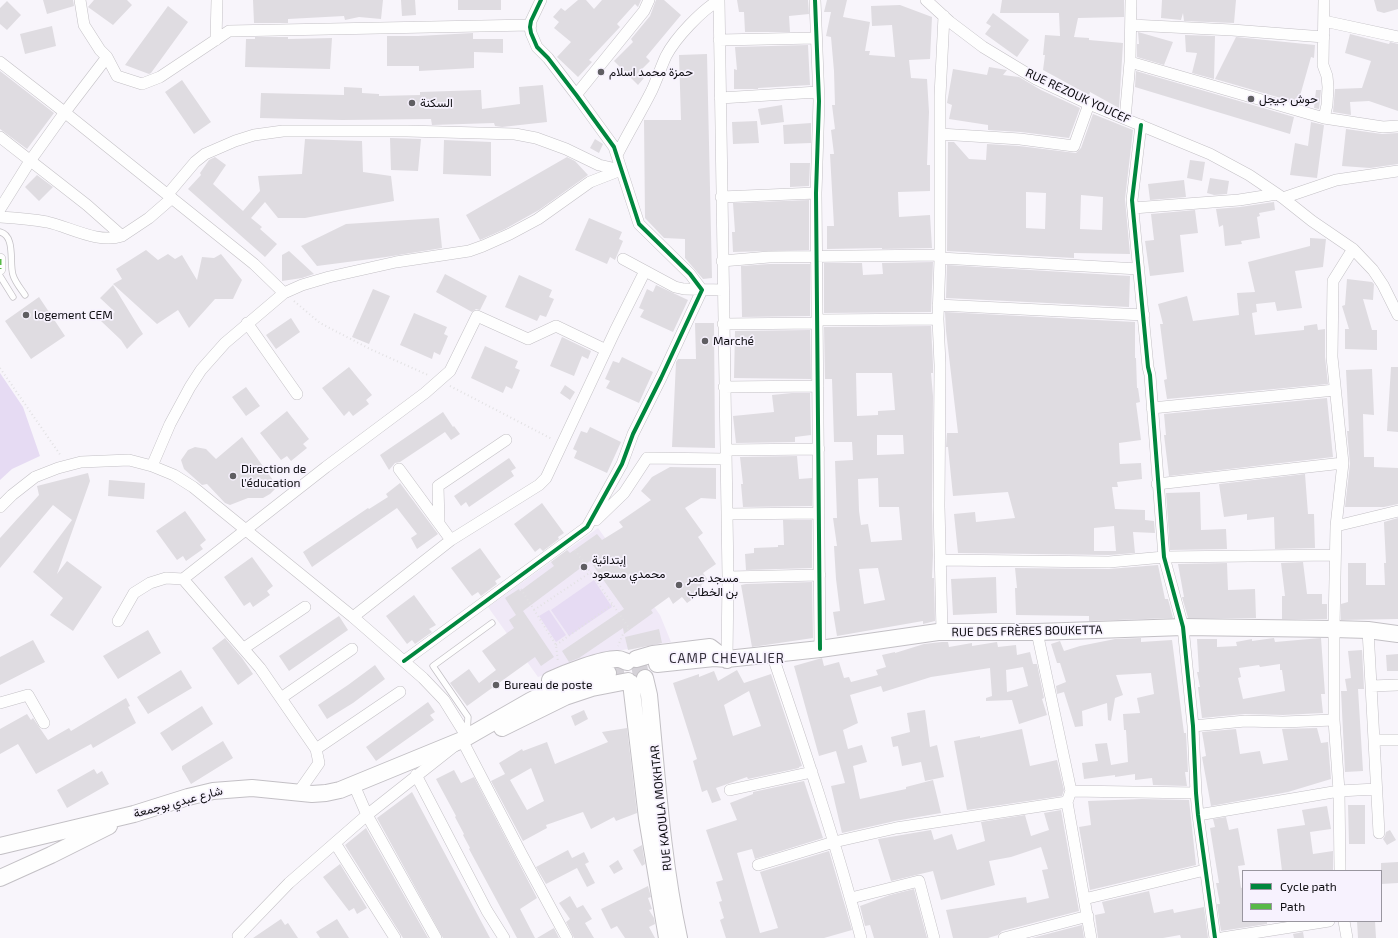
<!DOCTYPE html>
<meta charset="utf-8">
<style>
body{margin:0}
#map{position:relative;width:1398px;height:938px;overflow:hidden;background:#f8f5fb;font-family:"Exo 2",sans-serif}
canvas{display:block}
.legend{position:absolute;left:1242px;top:870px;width:140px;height:52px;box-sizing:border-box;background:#f7f2fe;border:1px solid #99969f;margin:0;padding:5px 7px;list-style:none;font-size:12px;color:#0d0c10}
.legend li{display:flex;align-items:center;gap:8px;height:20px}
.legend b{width:20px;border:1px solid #99969f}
</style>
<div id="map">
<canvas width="1398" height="938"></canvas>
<ul class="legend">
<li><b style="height:5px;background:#00873e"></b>Cycle path</li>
<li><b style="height:5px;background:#58b947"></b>Path</li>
</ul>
</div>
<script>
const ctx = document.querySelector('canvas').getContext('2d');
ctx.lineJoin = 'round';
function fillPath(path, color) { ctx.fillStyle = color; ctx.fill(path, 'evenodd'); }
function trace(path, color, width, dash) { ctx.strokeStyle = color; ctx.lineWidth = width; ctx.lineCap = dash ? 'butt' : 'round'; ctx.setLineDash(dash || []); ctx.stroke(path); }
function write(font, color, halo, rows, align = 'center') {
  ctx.font = font + ' "Exo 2",Vazirmatn,sans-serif'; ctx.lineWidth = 3.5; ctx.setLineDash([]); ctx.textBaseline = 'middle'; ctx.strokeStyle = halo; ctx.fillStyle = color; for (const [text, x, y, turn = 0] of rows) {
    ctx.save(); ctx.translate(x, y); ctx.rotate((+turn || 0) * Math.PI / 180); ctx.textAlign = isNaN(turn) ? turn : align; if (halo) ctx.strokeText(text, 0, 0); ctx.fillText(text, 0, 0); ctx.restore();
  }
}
fillPath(new Path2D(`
 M598 528 660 615 671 642 610 652 538 677 488 607Z`), '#f0e9f7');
fillPath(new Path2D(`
 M0 373 23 407 40 456 12 469 0 480Z
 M594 580 612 607 569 636 551 610Z
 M549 610 566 635 556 642 539 616Z`), '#e6dbf3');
fillPath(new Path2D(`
 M43 0H73L74 6 47 14Z
 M94 0H127L132 5 113 25 88 7Z
 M253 0H383L381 19 359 17 345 20 344 16 288 19V23H254Z
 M401 0H415L416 15 402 16Z
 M458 0H501V10H458Z
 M578 0H586L594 9 602 0H641L638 7 635 4 617 24 620 27 589 60 592 62 578 77 557 57 571 42 554 28 559 22 553 17 561 8 565 11Z
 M656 0H664L681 15 646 57 650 61 638 73 644 78 638 85 614 61 633 42 631 39 650 16Z
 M737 0H808L809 14 789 16 790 32H745L744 12H739Z
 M827 0H847L843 17 870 22 865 51H870L869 55 895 57 892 25 872 26 871 6 900 5 932 17 930 59 909 60 911 78 927 79 929 112 927 165H930V191L898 192 899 217 930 215 932 248 882 249V248L827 249V226H834L830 154H834L831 130 835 129 832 105H835L834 71 831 37 826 36 831 12H824Z
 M1002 0H1124V17L1078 18 1074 37 1089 38V40L1123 43 1119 108 1090 92 1089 95 1043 70 1045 55H1043L1045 35 1060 36 1059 13H1000Z
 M1162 0H1236L1234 23 1184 21 1183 13 1181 20 1161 18Z
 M1374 0H1398V9L1384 13 1377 11Z
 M7 1 21 15 7 30 0 24V8Z
 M168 6 188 22 151 73 149 74 125 65Z
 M993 13 1029 40 1017 57 985 34 991 26 986 23Z
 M52 26 56 46 25 54 20 34Z
 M1138 32 1173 42 1164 65 1137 57V44H1139Z
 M473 33V39H503V53L474 52V68L419 71V66H387V36H418Z
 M1350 34 1389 44 1390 42 1398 44V111L1369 101 1350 102 1351 115 1333 112 1335 89 1362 88 1371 61 1345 53Z
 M1185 35 1215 36 1214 79 1192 73 1197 53 1186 52Z
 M255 37H288V39L332 38 330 69 245 67 246 39H255Z
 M1236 37 1315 45 1314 58 1311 57 1298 103 1215 79Z
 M808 45 810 85 758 88V89H734V69L737 70 735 47Z
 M707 54 712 278 703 279 685 258V239L664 238 645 218 644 120H681L679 55Z
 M989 67 1007 70 1003 75 1019 77 1041 90 1080 108 1069 138 1021 132 988 130V125L949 119 952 105 947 103 953 69 987 75Z
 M0 71 54 113 27 149 0 129Z
 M1136 71 1294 117 1290 134 1135 87Z
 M182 80 211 122 194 134 165 92Z
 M543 85 547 122 502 127 495 126 494 123 432 125 431 119 342 120 260 118 261 93 344 95V87L362 88V93L379 94V96L420 95V92L481 90 482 109 520 104 519 87Z
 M1316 90H1321L1319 109 1314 108Z
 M782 105 784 122 761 125 758 109Z
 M1093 114 1133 130 1125 199 1130 254 1074 253V258L947 251 948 142H954L969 159 986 160 987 144 1019 146 1076 153 1081 148ZM1026 192 1046 193 1045 229 1026 228ZM1081 195 1103 197 1102 230 1080 229Z
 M757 121 759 143 733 144 732 122Z
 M1311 122 1324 125 1317 178 1290 175 1295 143 1308 146Z
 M811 123V143L784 144 783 125Z
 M1346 129 1382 134 1398 133V164L1370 168 1342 166Z
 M390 138 421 139 418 171 391 170Z
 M305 139 362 141 363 172 391 176 394 201 305 218H278L265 202 251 218 262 227 260 229 277 244 265 257 188 189 201 175 200 173 209 160 215 157 226 165 213 184 243 211 260 191 258 176 302 174Z
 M595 139 603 144 599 153 590 148Z
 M444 140 491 142V176L443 174Z
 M567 157 575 161 588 175 539 210 505 229 480 240 466 215Z
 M1190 160 1205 162 1202 181 1187 178Z
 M790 163H810L809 186 790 187Z
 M37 175 53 187 39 201 25 187Z
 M1210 178 1229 181 1227 194 1214 195 1207 193Z
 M1184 180 1186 197 1150 200 1148 184Z
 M809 200V250L733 252 732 232H735L733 203Z
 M1274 202 1275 210 1259 213 1260 216 1257 217 1260 238 1241 241 1242 244 1225 246 1223 225 1219 227 1216 209 1240 207Z
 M1195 210 1198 233 1180 235 1184 272 1150 276 1145 241 1154 240 1151 214Z
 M439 218 442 248 386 257 317 266 301 246 346 224Z
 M589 218 622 232 619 239 623 241 615 260 610 257 607 264 575 250Z
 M1310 238 1326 239 1323 267 1295 271 1302 308 1277 311 1275 302 1256 304 1257 312 1252 313 1255 335 1304 330V326L1317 324 1318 330 1325 329V357L1328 384 1167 399 1164 380 1167 379 1160 324H1163L1158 304 1187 296 1193 321 1239 315 1237 293 1255 292 1248 262 1310 246Z
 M146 250 158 260 168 254 175 259 182 255 197 280 202 257 214 258 221 254 242 280 233 299H215L189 328 178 310 157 324 113 284 122 279 116 269Z
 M289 251 314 274 302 278 282 281V255Z
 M933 262 931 312 824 313V263H862L863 275 883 274 882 263Z
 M769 264H810V316L742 317 741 266Z
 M947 265 1130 276 1129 307 946 298Z
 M445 274 487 296 480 310 476 309 472 312 436 292Z
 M519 275 552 290 549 297 554 299 546 317 540 315 537 321 505 307Z
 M1347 279 1372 282 1374 284 1373 300 1363 299 1372 330H1377V350L1345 349V329H1349L1342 306 1345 305Z
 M113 285 143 334 138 338 127 349 121 340 101 321 115 312 100 298Z
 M656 285 688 300 673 332 640 317 644 310 639 308 647 289 653 292Z
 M373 289 390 296 369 344 352 337Z
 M39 297 65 336 31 359 5 321Z
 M945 312 1135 322V358H1136L1137 388H1138L1140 402 1136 403 1141 440 1119 443 1120 464 1141 463 1142 479 1117 482 1118 487H1112L1115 509 1145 510V520L1154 521 1155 533 1133 532 1135 553 1109 555 958 553 954 514 975 512 976 522 1015 518 1008 492 953 496 948 447H946L947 433H958L946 331ZM1114 526 1116 551H1094V528Z
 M414 313 447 327 444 334 448 336 440 355 434 352 432 359 400 345Z
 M291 318 300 332 276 349 266 335Z
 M695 323H714L715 448 672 447 676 362 678 359H696Z
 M931 326 933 365V373H931L933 396 932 506 933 555 932 578H934L935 621 923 624V621L837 636 833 612 840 611 836 579 834 546H837L833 518H837L835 461 853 460 852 442H834L832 379H825L824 327ZM856 373H892L895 410 878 411V415L857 416ZM877 435H903L904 454 877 455ZM878 478 879 507H899L902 540 871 542 868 524 861 525 859 511 858 479ZM878 568 885 600 864 604 859 569Z
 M810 330 811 379 734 378 735 331Z
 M562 337 591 351 588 359 582 356 574 376 550 366Z
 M485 346 518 361 515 368 520 370 512 389 506 386 503 393 471 378Z
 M622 357 653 372 639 403 606 388 610 381 605 379 613 361 619 363Z
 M349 367 372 395 366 400 369 404 353 416 349 411 344 416 322 388Z
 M1391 367H1398V432L1387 431Z
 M1372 369 1374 415 1363 414 1364 457H1374V467L1398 468V504L1384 507H1345L1350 464 1347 431H1349L1346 370Z
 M565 385 575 392 570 400 560 393Z
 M246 387 260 406 246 416 232 397Z
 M792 393H810L811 435 795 437V442L736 443 733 416 774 412 772 395Z
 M1327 398 1333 457 1169 476 1164 435H1166L1164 414Z
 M287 411 309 439 303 444 307 448 291 461 287 456 281 460 260 433Z
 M443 412 453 427 454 426 460 434 451 440 445 432 400 462 395 463 389 470 380 455Z
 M590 427 621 442 607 473 574 458 577 451 573 449 581 431 587 433Z
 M242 437 275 483V489L270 494 263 498H248L230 505 225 503 207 484 202 485 184 469 181 460 188 450 195 447 206 449 216 459Z
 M797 456 799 479 812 478V506L743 507 741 484H743L740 457Z
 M509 458 516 468 511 471 514 476 469 507 466 502 461 506 454 496Z
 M670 467 716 468V499L701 498 685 508 703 533 698 537 716 564 703 573 708 580 701 585 704 591 687 603 682 597 673 604 669 597 651 610 653 613 624 634 623 628 579 658 569 662 562 651 624 609 590 561 523 611 554 657 541 666 535 657 467 706 450 683 469 669 479 683 496 670 482 651 514 628 509 620 516 615 505 598 519 589 520 591 554 566 551 562 567 550 570 553 597 534 602 540 623 527 619 522 651 500 641 491 652 477Z
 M88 473 90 481 57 574 67 561 102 587 73 631 50 615 63 598 33 572 72 520 53 505 0 568V538L39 495 37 486Z
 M1305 474 1308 514H1314L1315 548 1275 549 1274 517 1247 520V514L1224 517 1219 484Z
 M109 480 145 483 144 499 108 496Z
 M400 483 438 534 417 549 411 538 417 534 397 508 312 567 303 552 368 508 369 509 388 497 386 494Z
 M1200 492 1201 530 1226 529 1227 549 1170 550 1166 493Z
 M542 503 564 533 558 537 559 539 543 551 540 548 535 552 514 524Z
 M185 511 206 540 200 545 203 549 186 561 183 556 177 560 156 531Z
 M1398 518V619L1341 620V604L1348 602V563H1366V585H1385L1384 563H1386L1384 523V522Z
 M783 520H812V568L746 570 745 554 754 553V548L778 547V545H784Z
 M480 548 501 577 495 581 497 584 481 596 478 592 472 596 451 568Z
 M252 557 273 586 267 591 270 595 253 607 250 602 244 606 224 577Z
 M1303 562 1307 594H1322V604H1327V619H1282V596H1285L1281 563Z
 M1227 563 1228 590 1255 589 1256 618H1188L1182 597H1184L1178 564Z
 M1158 565 1165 599H1168L1173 618 1089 621V616L1016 615 1015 588H1017L1015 568 1109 569Z
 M996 577 997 613 953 615 951 579Z
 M812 582 813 638 752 647 741 585 746 584Z
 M414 595 436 625 429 629 432 632 415 644 412 640 407 644 386 616Z
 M339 616 348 630 289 671 279 656Z
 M659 629 662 643 628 650 625 637Z
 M148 630 161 653 118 679 103 656Z
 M225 638 242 658 253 674 238 685 212 648Z
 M1141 638V642L1172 640 1184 733H1186L1188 772H1185L1187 786 1153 785 1152 778 1135 780V774L1115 777V775L1084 779 1082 763 1098 761 1095 744 1107 743 1111 765 1128 762 1126 730H1124L1123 714 1140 713 1137 698 1154 694 1151 673 1116 675 1123 695 1115 698 1111 721 1108 720 1107 703 1082 711 1083 726 1075 727 1064 692 1057 694 1056 686 1066 682 1060 663H1057L1051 644 1060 641 1064 651 1080 646 1115 639Z
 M1274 638 1275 642 1321 638 1325 694H1321L1323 713 1283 715 1245 714 1202 718 1198 687H1200L1197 672H1199L1197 639H1217V647L1237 646 1236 642 1252 639V641ZM1280 664V670H1282L1285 691 1243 699 1238 678 1241 677 1239 668 1259 665 1260 667Z
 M33 640 45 662 0 685V657Z
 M942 642H948L949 647 972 643V646L997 642 998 647 1016 645 1017 655 1030 652 1033 664H1037L1044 698 1042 699 1047 715 1019 724 1012 700 986 701V698L992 696 990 668 931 677 883 692 881 686 850 695 858 723 843 730 848 749 862 745 867 762 853 766 860 799 906 789V787L933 780 941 813 895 821 842 833 831 786 845 783 836 751 819 756 794 666 822 658 824 666 839 662 844 678 849 677 851 682 878 675 876 670 886 667 882 655 895 652V653L924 644ZM1023 667 1028 686 1007 692 1006 670Z
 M1362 650 1364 689H1358L1363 771 1345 772 1341 691H1347L1345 679 1351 678 1348 651Z
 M1398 654V671H1387L1386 655Z
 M375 665 385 679 353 703 327 719 318 705 348 685Z
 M181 670 192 688 148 714 137 697Z
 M737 670 744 683 771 674 802 766 799 767V768L748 779 747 777 716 788 721 800 712 803 707 790 702 792 693 761 697 759 673 683 699 674V677L714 671 718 681ZM749 691 761 726 733 736 724 705Z
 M126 698 130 706 128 707 136 723 93 748 91 744 36 774 18 744 0 754V729L27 714 31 720 33 718 48 740 69 728 71 731Z
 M428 702 435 712 430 715 434 720 376 761 366 747Z
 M202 706 213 724 172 751 160 733Z
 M584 710 588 719 575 726 571 716Z
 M925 710 930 747 937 745 944 777 925 781 921 762 902 766 898 746 893 747 891 737 910 732 907 713Z
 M627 728 637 813 616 821 614 817 591 829 583 812 546 825 547 828 523 841 491 781 505 774 499 763 522 749 523 751 547 742 555 764 608 742 602 732ZM531 768 544 801 527 810 510 780Z
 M1317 728 1321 743 1328 742 1331 779 1288 792 1211 806 1202 757 1206 756 1202 732 1236 729 1240 754 1260 751 1263 764 1288 760 1282 729Z
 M1022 729 1030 766 1057 760 1064 790 1062 796 967 810 954 741 980 736V738Z
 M223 741 233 758 191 784 182 769V766Z
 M94 769 97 774 102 771 109 784 67 808 57 790Z
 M454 770 461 783 474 777 537 898 520 909 535 938H517L469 849 470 848 463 835 464 834 455 817 456 816 436 779Z
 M804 781 823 838 755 859 752 849 737 853 760 933 778 928 760 872 829 851 852 930 824 938H726L720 920 724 918 719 902 722 901 716 882 723 880 706 830 737 820 730 803 753 794V792Z
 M412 792 490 938H443L377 818Z
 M1142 799 1189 800 1196 865 1090 890 1079 827 1091 825 1088 801Z
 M1348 805H1365V844H1349Z
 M1327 806 1331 829 1310 832 1313 854 1333 851V871H1282L1277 829 1305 825 1302 810Z
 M1061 810 1079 911 1002 931 998 935 988 938H953L946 910 1026 897 1027 903 1049 898 1042 870 1048 869 1041 847 1011 857 989 861 995 885 941 900 933 871 891 881 878 839 931 830 934 840 952 834 957 850 985 841 981 822 1025 815 1031 836 1049 830 1044 813Z
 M1226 817 1229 830 1238 828 1245 865 1238 866 1241 888 1243 887V921H1267V924L1221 931 1217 904H1220L1216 883H1219L1210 828 1215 827 1213 819Z
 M366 828 428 938H403L345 845Z
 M1390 830 1396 840 1387 845 1383 839 1385 836 1386 832Z
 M642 845 645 864 642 866 633 850Z
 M568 850 572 858 584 852 589 862 585 864 595 883 587 887 577 868 546 884 536 867Z
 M618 860 623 869 614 874 609 866Z
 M1398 862V883L1381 884V863Z
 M340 864 367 908 357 914 354 908 349 911 323 877Z
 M648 886 651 897 648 898 652 909 649 910 654 918 655 924 649 927 655 938H625L617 926 611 929 601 909Z
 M914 889 927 938H874L870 925 865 926 860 906 890 895Z
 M1149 891 1154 913 1173 909 1174 913 1204 907 1208 938H1181L1180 935 1163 938H1098L1095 915 1105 913 1102 902Z
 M570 896 577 908 583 905 592 919 585 923 594 938H574L566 922 570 919 559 903Z
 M281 919 285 925 288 923 298 938H253Z
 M337 919 349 938H320L316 932Z
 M1357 921H1375L1376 938H1358Z
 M1082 925 1084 938H1032Z
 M554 928 559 938H537Z
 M1303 932 1304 938H1294L1293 934Z`), '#dfdce1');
trace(new Path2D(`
 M608 673 657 664`), '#d5d2d8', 16, [16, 8]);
const lane = new Path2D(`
 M0 232C16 236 9 263 13 275 15 282 21 289 25 295
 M0 276 13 297
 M467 734 468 717 433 666 492 623`);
const street = new Path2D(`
 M80 0 84 25 100 50 107 57 117 76 142 84 160 77 229 31 531 25
 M719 0 728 577 727 659
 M815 0 819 101 816 193 820 649
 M926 0 950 22 983 47 1036 79 1089 104 1210 154 1249 175 1283 198 1312 221 1353 249 1373 270 1383 285 1398 315
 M1324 0 1323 65 1327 76 1328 87 1327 105 1324 118
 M1324 21 1398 37
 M1131 25 1232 30 1324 37
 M216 40 217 0
 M719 40 816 38
 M0 62 63 111 254 264 284 293
 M1130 62 1324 118 1383 127 1398 126
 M576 95 644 11 649 0
 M720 98 818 92
 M1125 119 1130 62 1131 0
 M1141 125 1132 200 1148 367 1150 375 1164 557 1183 627 1193 726 1196 793 1198 815 1215 938
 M940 134 1020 139 1074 146 1089 104
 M0 137 87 205 122 236
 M617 155C628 133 641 112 652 90 657 79 661 67 666 56 676 37 701 11 719 0
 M168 194 195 162 205 154 235 141 254 135 283 131H407L515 134 536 138 566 149 599 165 621 170
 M721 197 816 193
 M1283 198 1336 180 1398 171
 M1133 208 1239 200 1277 194
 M0 209 30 161 65 112 107 57
 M0 217C16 218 31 219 47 222 70 227 98 244 122 236L149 218 172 198
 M940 258 1139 269
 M0 259V269
 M623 259 675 287 684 289 723 290
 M722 261 769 257 940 255
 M938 305 1144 315
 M818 320 938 319
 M247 323 297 394
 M723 324 818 323
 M724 387 818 386
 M1152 408 1335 390
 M726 450 819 449
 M152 466 170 424 190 387 201 370 225 343 284 293 302 285 329 277 396 262 469 251 483 246 510 234 538 219 590 182 621 170
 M399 469 451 540
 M1157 484 1343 463
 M0 507 12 495 35 477 58 468 81 462 129 460 152 466 174 475 193 487 353 617 423 678 444 700 467 737
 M727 514 819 513
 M596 520 624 493 647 458 726 459
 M439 523 438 486 506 440
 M1336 526 1398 511
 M940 560 1109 562 1164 557 1335 555
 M728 577 820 575
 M183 579 326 467 425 393 450 371 477 316 528 339 556 326 606 350
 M353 617 451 540 539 485 546 478 615 331 645 271
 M118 621 134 593 150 583 166 578 183 579 260 668 316 749 319 763 298 793
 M1368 630 1379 833
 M942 632 939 506 940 365 938 319 940 258V96L944 16
 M1037 632 1071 791 1067 802 1091 938
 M244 648 305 607
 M772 654C804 748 836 842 861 938
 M404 661 587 527 622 464 633 434 661 378 702 290 690 274 639 224 614 147 577 96 548 58 537 47 531 33 530 27 531 21 541 0
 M1371 686 1398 685
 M281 698 352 649
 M0 703 28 695 44 723
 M1193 726 1245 721 1283 722 1334 720
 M1374 740H1398
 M316 749 400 692
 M416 775 487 911 504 938
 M354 785 367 815 436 938
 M730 790 812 772
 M1071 791 1196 793
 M1198 815 1339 791 1376 789
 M335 843 395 938
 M758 865 834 842 896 828 1067 802
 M1340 871 1339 791 1334 720V629L1336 526 1343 463 1332 357 1333 281 1353 249
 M851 898 919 881 934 938
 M1084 899 1205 870
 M1344 921 1347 938
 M239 938 238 936 289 883 367 815 462 740 522 855 567 938
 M1004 938 1088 916
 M1222 938 1329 921`);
const secondary = new Path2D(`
 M636 659 653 654 710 647 727 660
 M657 664 714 658 727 659 820 649 938 632H1037L1183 627 1334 629 1368 630 1398 634
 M645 678 649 695C657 776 662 859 679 938
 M550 680C565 673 603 658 618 659 621 659 624 661 627 662
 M631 683 647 818 667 938
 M502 728 565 697 592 688 628 681
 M0 846 134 814 188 797 213 791 252 788 312 794 326 793 340 790 462 740 530 701 558 687 585 678 608 673
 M0 878 51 855 109 826`);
trace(lane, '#c3c0c5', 7);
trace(street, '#c3c0c5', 12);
trace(secondary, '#c3c0c5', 18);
trace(new Path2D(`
 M294 301 320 323 370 349 428 375
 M0 368 61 456
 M450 386 552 439
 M575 550 629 628 623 634 618 646
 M521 589 556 645 558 662
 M534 610 591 572
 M556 645 613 604`), '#e2e1e3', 2, [1, 3]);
trace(lane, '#fefefe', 5.5);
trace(street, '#fefefe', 11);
trace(secondary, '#fefefe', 16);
trace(new Path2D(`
 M0 259V269`), '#58b947', 3, [6, 3]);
trace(new Path2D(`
 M815 0 819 101 816 193 820 649
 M1141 125 1132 200 1148 367 1150 375 1164 557 1183 627 1193 726 1196 793 1198 815 1215 938
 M404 661 587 527 622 464 633 434 661 378 702 290 690 274 639 224 614 147 577 96 548 58 537 47 531 33 530 27 531 21 541 0`), '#00873e', 4);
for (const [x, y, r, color] of [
 [601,72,4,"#5f5e62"],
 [1251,99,4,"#5f5e62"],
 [412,103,4,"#5f5e62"],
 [26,315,4,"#5f5e62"],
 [705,341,4,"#5f5e62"],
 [233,476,4,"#5f5e62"],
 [584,567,4,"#5f5e62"],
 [679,585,4,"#5f5e62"],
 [496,685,4,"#5f5e62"]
]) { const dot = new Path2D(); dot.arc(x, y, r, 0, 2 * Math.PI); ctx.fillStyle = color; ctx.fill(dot); trace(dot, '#f7f2fe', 1.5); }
write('12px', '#0d0c10', '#f7f2fe', [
 ["حمزة محمد اسلام",609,72],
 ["حوش جيجل",1259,99],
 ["السكنة",420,103],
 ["logement CEM",34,315],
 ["Marché",713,341],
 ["Direction de",241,469],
 ["l'éducation",241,483],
 ["إبتدائية",592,560],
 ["محمدي مسعود",592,574],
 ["مسجد عمر",687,578],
 ["بن الخطاب",687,592],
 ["Bureau de poste",504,685]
], 'left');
write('12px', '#0d0c10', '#f7f2fe', [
 ["RUE REZOUK YOUCEF",1078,96,25],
 ["RUE DES FRÈRES BOUKETTA",1027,631,-1],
 ["شارع عبدي بوجمعة",178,802,-15],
 ["RUE KAOULA MOKHTAR",661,808,-96]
]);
ctx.letterSpacing = '1px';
write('13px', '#34303a', '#f7f2fe', [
 ["CAMP CHEVALIER",727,659]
]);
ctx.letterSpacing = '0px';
</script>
